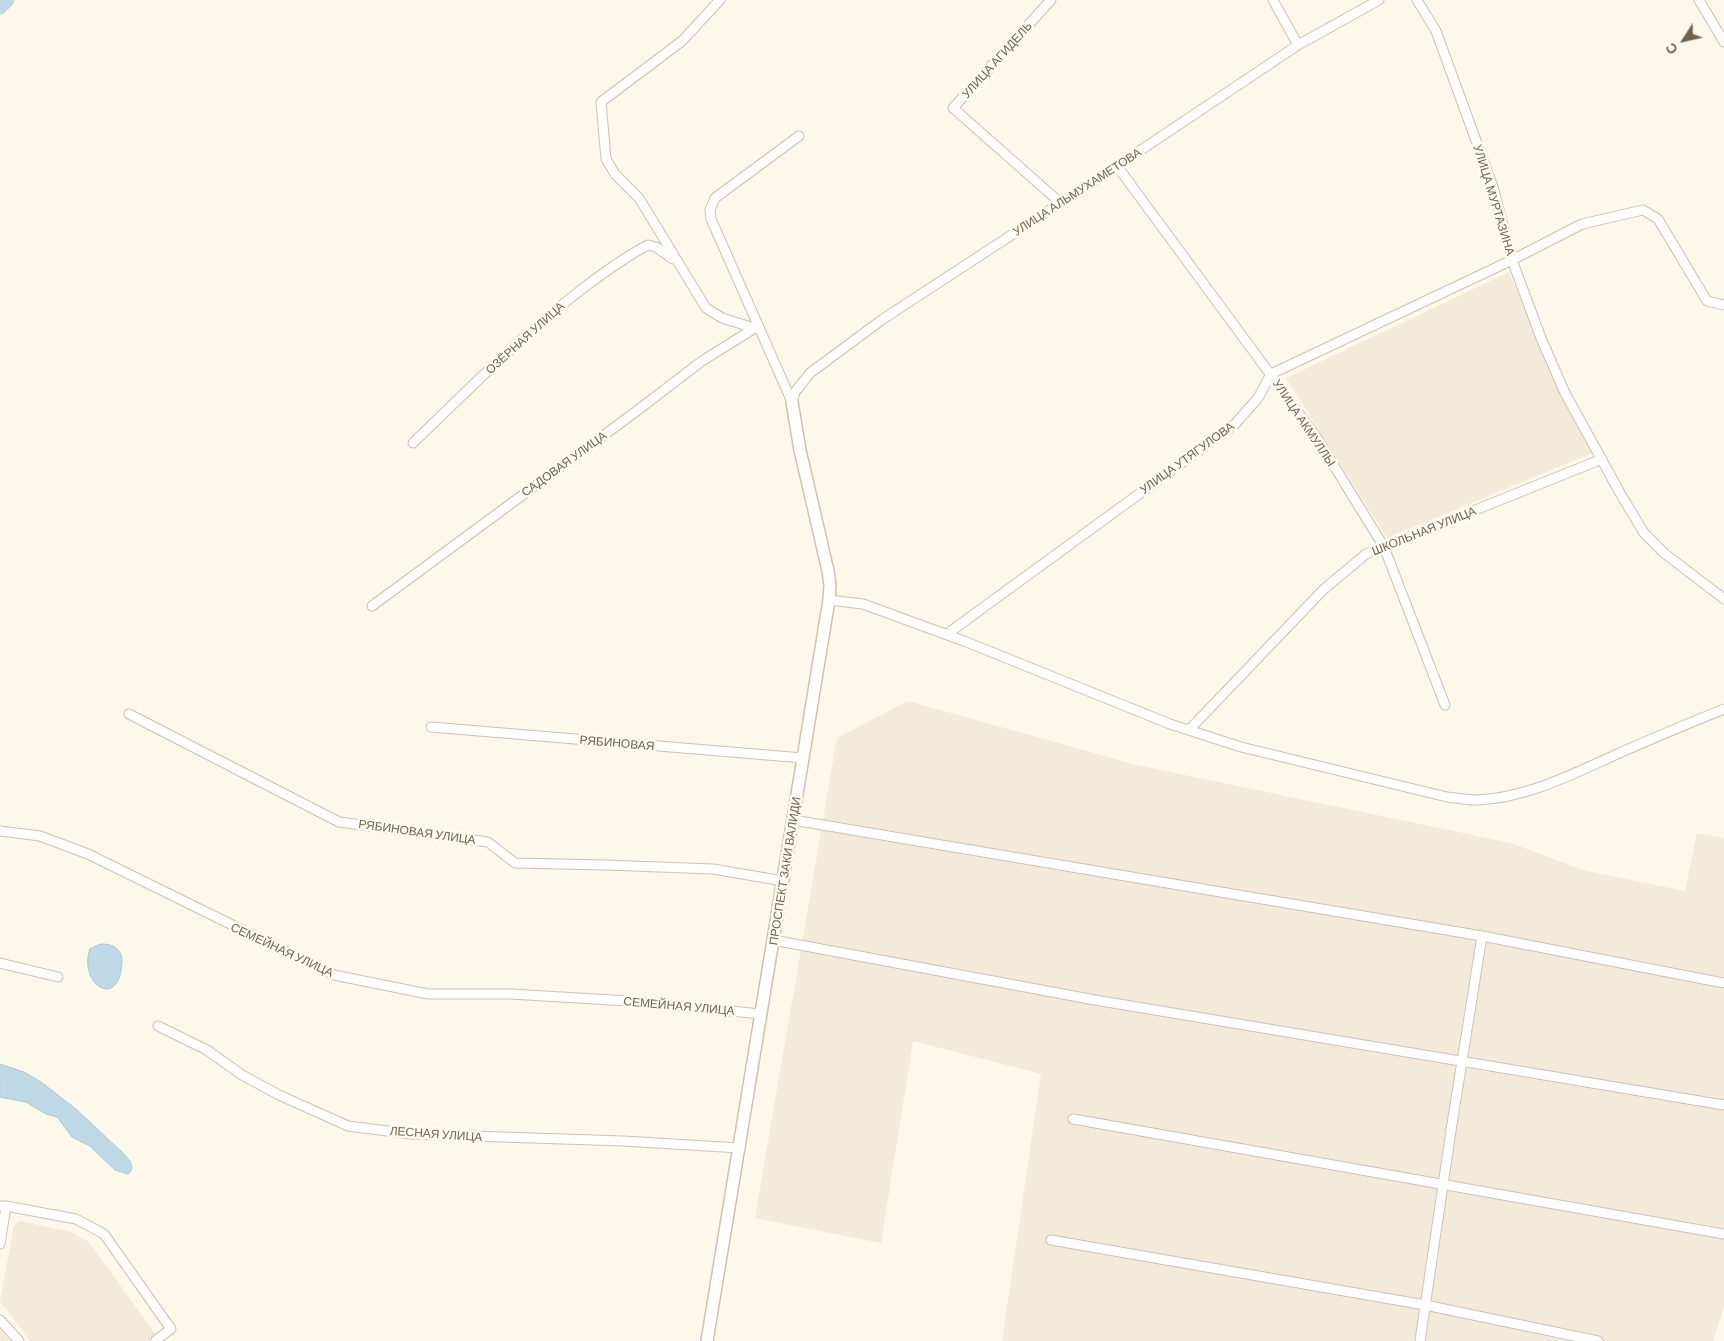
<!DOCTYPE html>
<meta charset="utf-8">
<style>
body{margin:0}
#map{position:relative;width:1724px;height:1341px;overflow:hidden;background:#fcf8ea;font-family:Barlow,sans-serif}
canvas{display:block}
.north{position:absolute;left:1659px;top:15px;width:50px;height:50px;-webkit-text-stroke:4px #fefbf1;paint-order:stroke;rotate:235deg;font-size:14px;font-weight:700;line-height:20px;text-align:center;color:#76634e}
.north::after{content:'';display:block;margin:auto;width:18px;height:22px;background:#76634e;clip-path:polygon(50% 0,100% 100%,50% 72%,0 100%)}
</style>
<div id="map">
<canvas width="1724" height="1341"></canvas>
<div class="north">С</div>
</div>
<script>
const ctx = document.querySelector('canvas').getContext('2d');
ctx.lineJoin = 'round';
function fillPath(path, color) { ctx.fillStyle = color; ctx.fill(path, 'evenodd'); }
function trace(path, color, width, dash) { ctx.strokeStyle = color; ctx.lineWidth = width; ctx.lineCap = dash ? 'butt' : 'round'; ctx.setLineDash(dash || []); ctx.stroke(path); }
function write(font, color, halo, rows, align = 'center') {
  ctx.font = font + ' Barlow,sans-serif'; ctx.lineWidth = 5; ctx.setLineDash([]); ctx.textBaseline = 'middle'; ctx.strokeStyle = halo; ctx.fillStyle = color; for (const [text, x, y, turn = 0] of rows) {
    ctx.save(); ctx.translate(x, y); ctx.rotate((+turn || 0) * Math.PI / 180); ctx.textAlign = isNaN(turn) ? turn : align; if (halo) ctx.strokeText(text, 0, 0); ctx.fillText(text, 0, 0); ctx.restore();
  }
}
fillPath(new Path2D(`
 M1509 272 1563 394 1595 452 1387 538 1286 378Z
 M908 701 1137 765 1511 843 1586 871 1685 891 1697 833 1724 838V1306L1713 1341H1002L1041 1074 913 1041 881 1243 755 1218 837 738Z
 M20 1221 71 1232 89 1242 156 1335 148 1341H30L0 1301 14 1225Z
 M0 1323 13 1341H0Z`), '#f3ebd9');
const water = new Path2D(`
 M101 944C112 944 119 947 122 958 122 1013 77 985 90 949Z
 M0 1064 24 1072 41 1082 77 1110 125 1155C130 1161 136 1168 128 1174L115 1170 90 1146 72 1137 58 1118 54 1116 46 1114 26 1102 0 1097Z`);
fillPath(water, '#bfd8e5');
trace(water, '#a6c6d6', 1);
trace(new Path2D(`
 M0 7 7 0`), '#bfd8e5', 15);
const minor = new Path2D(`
 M720 0 682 41 601 102 606 159 615 174 639 198 706 308 722 318 754 328
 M1051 0 953 108 1055 198
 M1273 0 1298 45
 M1417 0 1436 31 1493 187 1512 260 1541 338 1565 393 1620 493 1644 533 1664 553 1724 599
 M1699 0 1724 42
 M1117 166 1315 435 1384 547 1445 705
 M792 402 795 392 810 373 883 319 1117 166 1298 45 1379 0
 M792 402 711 219 710 210 715 198 799 136
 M413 443C468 390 521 336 582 289 603 273 625 257 648 245L656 247 673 259
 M829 600 863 604 964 641 1170 724 1241 747 1447 797C1457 798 1467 800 1477 800 1526 798 1571 775 1615 755 1651 739 1687 724 1724 709
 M372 606 634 413 702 361 758 326
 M947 634 1235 424 1258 398 1271 374 1512 260 1582 224 1643 210 1658 219 1707 301 1724 305
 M129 714 339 822 488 842 515 863 605 865 713 869 783 881
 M431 727 803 758
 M1189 730 1323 590 1366 554 1602 459
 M793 820 1482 936 1724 983
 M0 831 40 836 88 854 334 975 428 994H511L628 1001 761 1014
 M773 940 1095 1000 1724 1105
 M0 963 58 977
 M158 1026 207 1050 242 1075 279 1095 348 1126 411 1134 623 1141 740 1148
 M1073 1119 1724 1234
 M6 1206 76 1219 104 1234 171 1329 155 1341
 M1051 1240 1425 1305 1598 1341
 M0 1244 6 1206H2
 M0 1320 19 1341
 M1420 1341 1452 1124 1482 936`);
const tertiary = new Path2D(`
 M707 1341 829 600 830 585 828 571 800 450 792 402`);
trace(minor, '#cec2b0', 11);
trace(tertiary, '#cec2b0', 14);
trace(minor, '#fff', 9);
trace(tertiary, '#fff', 11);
write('12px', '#76634e', '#fefbf1', [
 ["УЛИЦА АГИДЕЛЬ",997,60,-48],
 ["УЛИЦА АЛЬМУХАМЕТОВА",1077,192,-33],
 ["УЛИЦА МУРТАЗИНА",1494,200,73],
 ["ОЗЁРНАЯ УЛИЦА",525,338,-42],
 ["УЛИЦА АКМУЛЛЫ",1304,423,56],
 ["УЛИЦА УТЯГУЛОВА",1187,458,-36],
 ["САДОВАЯ УЛИЦА",564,464,-36],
 ["ШКОЛЬНАЯ УЛИЦА",1424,531,-22],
 ["РЯБИНОВАЯ",617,743,5],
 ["РЯБИНОВАЯ УЛИЦА",417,832,8],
 ["ПРОСПЕКТ ЗАКИ ВАЛИДИ",785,871,-81],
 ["СЕМЕЙНАЯ УЛИЦА",282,950,25],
 ["СЕМЕЙНАЯ УЛИЦА",679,1006,5],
 ["ЛЕСНАЯ УЛИЦА",436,1134,4]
]);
</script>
